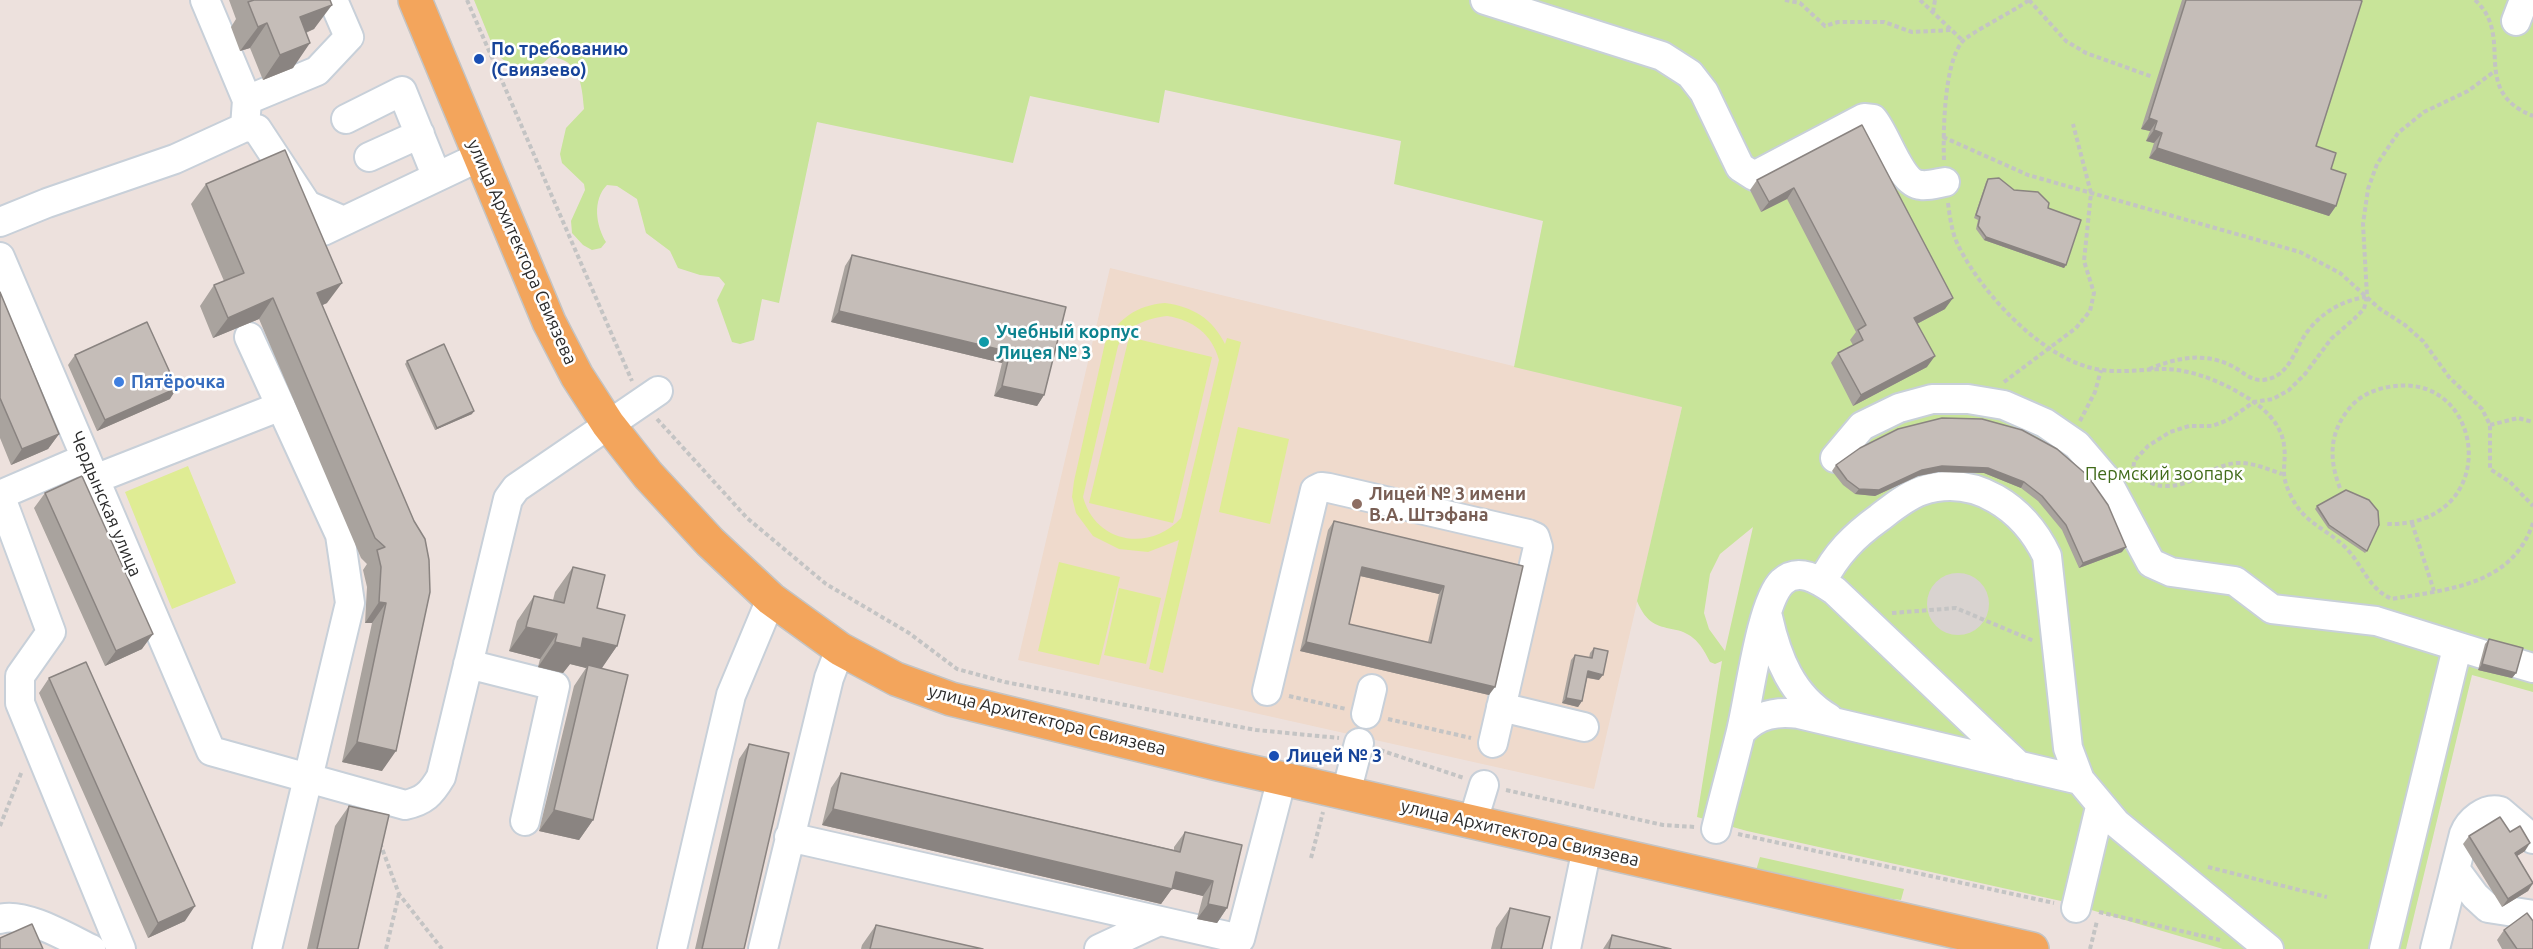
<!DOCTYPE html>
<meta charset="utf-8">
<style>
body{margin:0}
canvas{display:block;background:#ede1dd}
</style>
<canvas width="2533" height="949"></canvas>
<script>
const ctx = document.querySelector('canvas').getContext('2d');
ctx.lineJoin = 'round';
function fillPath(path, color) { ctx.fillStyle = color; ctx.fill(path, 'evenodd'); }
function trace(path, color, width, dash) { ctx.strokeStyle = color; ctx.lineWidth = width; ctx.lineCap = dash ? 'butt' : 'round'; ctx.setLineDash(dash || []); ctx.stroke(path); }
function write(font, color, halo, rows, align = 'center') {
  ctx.font = font + ' Ubuntu,sans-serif'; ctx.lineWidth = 5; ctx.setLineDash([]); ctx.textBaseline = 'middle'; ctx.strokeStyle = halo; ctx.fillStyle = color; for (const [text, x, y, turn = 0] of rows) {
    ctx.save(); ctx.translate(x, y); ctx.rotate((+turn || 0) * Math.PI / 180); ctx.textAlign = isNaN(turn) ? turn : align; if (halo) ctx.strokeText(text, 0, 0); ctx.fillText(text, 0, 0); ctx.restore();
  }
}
fillPath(new Path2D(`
 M1110 268 1682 407 1594 789 1018 660Z`), '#efdacc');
fillPath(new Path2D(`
 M474 0H2533V692L2472 675 2406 949H2223L2061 901 1747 831 1697 817 1722 661 1715 664 1710 662C1686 608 1656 648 1637 601L1682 407 1514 367 1543 221 1394 184 1401 141 1165 90 1159 123 1030 96 1013 163 817 122 779 303 762 299 754 340 740 344 732 342 717 300 725 284 719 277 700 275 678 268 670 251 646 233 637 199 617 186 607 185C592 200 596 226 606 242L601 248 592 250 583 245 572 233 571 221 585 190 584 184 562 163 560 154 566 128 584 109C582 85 580 59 550 57L532 73 523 75 496 54ZM1753 527 1725 651 1709 629 1704 613 1710 574 1720 554Z
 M1760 857 1904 889 1901 900 1886 898 1882 912 1753 881Z`), '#c8e499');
fillPath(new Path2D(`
 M1165 303C1193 307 1212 318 1225 344L1227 338 1241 342 1163 673 1149 669 1179 540 1148 552 1119 549 1093 536 1076 513 1072 497 1074 481 1105 343C1118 319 1137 305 1165 303ZM1167 316C1193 320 1212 334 1219 360L1181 518C1150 552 1096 544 1083 497L1118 346C1128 325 1145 319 1167 316Z
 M1129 337 1212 357 1173 523 1089 503Z
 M1238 427 1289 439 1270 524 1219 512Z
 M188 466 236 583 172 609 125 492Z
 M1059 562 1120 577 1099 665 1038 651Z
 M1119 588 1161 598 1146 664 1104 655Z`), '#dfec94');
fillPath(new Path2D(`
 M1927 604a31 31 0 1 1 62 0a31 31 0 1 1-62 0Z`), '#d9d3d0');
const minor = new Path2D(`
 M1485 0 1662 56 1690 74 1704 92 1740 167 1754 176 1864 118 1873 119C1887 135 1900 184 1921 185 1929 186 1938 183 1945 182
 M2516 21 2524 0
 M247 100 317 71 349 37 333 0
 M346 119 402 91 436 175
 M245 127 257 129 307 205 344 221
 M369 157 420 134
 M0 222 47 203 175 159 245 127 247 100 205 0
 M323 231 479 157
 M0 257 211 751 405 805C424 801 431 794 441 777L508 499 516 488 658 391
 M249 337 340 535 350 603 267 949
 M1835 458 1862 426 1899 408 1932 399H1968L2004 405 2045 423 2077 445 2106 479 2151 563 2171 572 2235 581 2272 609 2376 621 2482 654
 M95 479 281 406
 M0 495 51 632 20 676V703L121 949
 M0 495 86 458
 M1822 582C1836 554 1854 536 1879 518 1892 508 1905 497 1921 491 1975 473 2024 508 2047 556L2068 748 2080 780 2116 823 2269 949
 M1768 617C1777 658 1792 696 1829 718
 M2516 663 2533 668
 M468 664 555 686 525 821
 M1267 691 1315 490 1321 487 1329 488 1528 534 1535 537 1538 547 1493 743
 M1501 707 1584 727
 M1366 714 1372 689
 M1742 731C1758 714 1777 711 1799 714L2080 780
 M1346 793 1359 743
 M1473 821 1484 785
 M1716 829C1724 796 1733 764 1741 731 1749 699 1761 602 1782 582 1799 566 1820 581 1835 591L2019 766
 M789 837 1240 939 1282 778
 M2455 869 2475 896 2488 908 2533 915
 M2076 908 2100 807
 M0 919C23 911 70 939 91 949
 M672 949 731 695 771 599
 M763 949 829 678 840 649
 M1099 949 1159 921
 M1566 949 1587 848
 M2384 949 2457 648
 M2435 949 2464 834C2469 821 2485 807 2500 811L2533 839`);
const major = new Path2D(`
 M415 0 549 322 577 376 608 424 648 475 710 542 771 599 840 649 896 679 951 699 1218 764 2032 949`);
trace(minor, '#c8d0d9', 32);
trace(major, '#c4c4c4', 36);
trace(new Path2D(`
 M467 0 632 381
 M1785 0 1800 3 1825 26 1838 22H1884L1912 32 1951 30
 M1920 0 1962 40
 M2029 0 2066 41 2086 53 2153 77
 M2475 0C2516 37 2468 90 2533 116
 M1933 12 1935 0
 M1943 137 2028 175 2300 252 2340 273 2380 309 2405 325 2423 341 2449 377 2482 409 2490 425V469L2510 482 2533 506
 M1944 160C1943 132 1944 64 1962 42 1969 33 2015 11 2029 0
 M1948 203C1950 218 1952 234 1959 247 1983 295 2046 363 2102 370 2123 373 2145 369 2166 369 2196 370 2229 385 2254 402 2268 412 2282 427 2284 445 2287 465 2279 471 2290 494 2304 524 2323 526 2344 546 2362 563 2368 589 2392 599 2448 589 2512 586 2533 523
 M2149 369C2176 358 2202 352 2230 365 2241 370 2250 381 2263 380 2289 377 2293 353 2305 335 2319 314 2342 300 2366 297
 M2004 382 2076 328 2090 311 2094 293 2084 261 2091 193 2073 124
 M657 419 747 518 826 584 909 633 957 669 1005 682 1256 730 1339 738
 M2080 421 2095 392 2101 370
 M2490 425 2518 418 2533 422
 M2130 474C2142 476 2150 486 2165 486 2192 487 2212 465 2236 463 2252 462 2267 469 2282 474
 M2133 474 2134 461 2148 446 2170 432 2189 426H2212L2228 420 2254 402 2273 399 2289 390 2305 374 2331 339 2354 319 2364 309 2367 296 2363 224 2368 189 2377 164 2398 133 2424 112 2468 91 2495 71
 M2340 488C2329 460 2329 434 2348 410 2359 395 2377 388 2395 386 2487 375 2503 528 2385 524
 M2412 523 2434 591
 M1892 613 1956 608 2034 641
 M1289 696 1346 709
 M1388 719 1471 738
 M1380 750 1464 778
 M1506 790 1663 825 1696 827
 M0 826 22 771
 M1738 834 2054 903
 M380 843 399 894 442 949
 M1311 858 1323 812
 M2208 867 2327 897
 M2099 912 2220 940
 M386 949 399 894
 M2090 949 2097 921`), '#c4c4c4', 4, [4.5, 3]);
trace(minor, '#fff', 28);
trace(major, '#f3a55c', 33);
fillPath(new Path2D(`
 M229 0H330L314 29 306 33 293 68 263 80 250 48 240 51 231 27 236 19Z
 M2182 0H2360L2316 146 2331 169 2336 206 2329 216 2149 158 2154 143 2146 141 2150 131 2141 129Z
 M1862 125 1945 309 1917 324 1927 367 1853 406 1831 363 1838 353 1853 345 1850 340 1856 332 1787 199 1761 212 1750 190 1757 180Z
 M1988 179 2014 190 2048 208 2066 265 2064 268 1984 240 1976 229 1978 220 1974 218 1986 182Z
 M206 184 327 303 322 305 414 521 382 771 342 762 372 623H365L367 587 363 570 367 564 361 558 259 319 213 338 200 306 214 285 224 281 191 204Z
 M852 255 1066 307 1044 395 1037 406 994 396 1002 363 831 322 845 266Z
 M0 292 59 434 48 449 11 465 0 438Z
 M75 355 170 399 97 431 68 365Z
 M407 361 472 414 435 430 405 364Z
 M1942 418 2122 552 2079 568 2062 530 2038 501 2021 488 1984 473 1938 472 1918 476 1875 496 1855 494 1843 485 1832 471 1836 465Z
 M45 493 142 649 105 666 34 508Z
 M2317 506 2367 551 2365 553 2328 528 2315 509Z
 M1334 521 1523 566 1489 695 1300 651 1328 530ZM1360 576 1439 594 1428 642 1349 624Z
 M573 567 597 608 617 646 601 668 593 820 579 840 539 831 574 686 586 668 570 664 563 673 538 667 540 659 509 651 517 621 534 596 553 600 555 592Z
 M2489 639 2516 673 2512 678 2478 670 2485 644Z
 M1594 648 1599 680 1587 678 1582 701 1578 707 1562 703 1571 660 1575 655 1589 658 1590 653Z
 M49 678 185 921 148 938 39 693Z
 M749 744 744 949H695L739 759Z
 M841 773 1174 850V847L1185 832 1227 908 1217 923 1197 919 1203 896 1172 888 1161 904 822 825 831 788Z
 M349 806 358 949H307L335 826Z
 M2510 832 2525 851 2517 856 2533 883 2528 891 2502 907 2463 844 2469 836Z
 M1510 908 1542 949H1491L1496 928Z
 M876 925 983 949H861L862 945Z
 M2504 930 2533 949H2502L2497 940Z
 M1612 935 1671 949H1603Z`), '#a9a39e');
fillPath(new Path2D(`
 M332 5 314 29 282 42 300 17Z
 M267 23 250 48 240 51 258 27Z
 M310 43 293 68 263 80 280 55Z
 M2149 118 2157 121 2150 131 2141 129Z
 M2154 130 2162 133 2154 143 2146 141Z
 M2157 148 2336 206 2329 216 2149 158Z
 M1794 188 1787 199 1761 212 1769 202Z
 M1986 237 2066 265 2064 268 1984 240Z
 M342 283 327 303 303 314 317 293Z
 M273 298 259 319 213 338 228 318Z
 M1953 298 1945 309 1907 329 1914 318Z
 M839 311 1010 352 1002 363 831 322Z
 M1935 356 1927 367 1853 406 1861 395Z
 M1002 386 1044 395 1037 406 994 396Z
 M177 388 170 399 97 431 105 420Z
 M474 411 472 414 435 430 437 428Z
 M59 434 48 449 11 465 22 449Z
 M1942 466 1988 468 2024 482 2021 488 1984 473 1938 472 1918 476 1875 496 1855 494 1859 489 1922 470Z
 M2126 547 2122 552 2079 568 2083 563Z
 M1362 567 1444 586 1439 594 1356 575Z
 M379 602 386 603 372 623H365Z
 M526 627 557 634 540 659 509 651Z
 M153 634 142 649 105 666 116 651Z
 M583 638 617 646 600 671 588 665 586 668 570 664 563 673 538 667 555 642Z
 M1306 642 1495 687 1489 695 1300 651Z
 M2482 664 2516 673 2512 678 2478 670Z
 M1588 671 1603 675 1599 680 1584 677Z
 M1566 698 1582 701 1578 707 1562 703Z
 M357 742 396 751 382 771 342 762Z
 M833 809 1172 889 1161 904 822 825Z
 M554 810 593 820 579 840 539 831Z
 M2530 843 2525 851 2509 861 2515 853Z
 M1176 872 1213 881 1203 896 1165 887Z
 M2533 883 2528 891 2502 907 2508 899Z
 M1208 904 1227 908 1217 923 1197 919Z
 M195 906 185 921 148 938 158 923Z`), '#8a8481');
const building = new Path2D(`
 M254 0H330L332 5 300 17 310 43 280 55 267 23 258 27 248 2Z
 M2186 0H2360L2362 1 2316 146 2336 153 2331 169 2346 174 2336 206 2157 148 2162 133 2154 130 2157 121 2149 118Z
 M1862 125 1953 298 1914 318 1935 356 1861 395 1838 353 1863 340 1858 330 1866 325 1794 188 1769 202 1757 180Z
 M285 150 342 283 317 293 414 521 425 539 429 560 430 592 396 751 357 742 386 603 379 602 381 567 377 550 385 547 375 538 273 298 228 318 214 285 244 273 206 184Z
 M1999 178 2014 190 2038 192 2049 203 2048 208 2081 220 2066 265 1986 237 1978 226 1980 217 1976 215 1988 179Z
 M852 255 1066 307 1044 395 1002 386 1010 352 839 311Z
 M0 292 59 434 22 449 0 398Z
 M147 322 177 388 105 420 75 355Z
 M444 344 474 411 437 428 407 361Z
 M1942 418 1982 419 2022 430 2057 449 2087 475 2108 505 2126 547 2083 563 2066 525 2042 496 2024 482 1988 468 1942 466 1922 470 1879 490 1859 489 1847 480 1836 465 1860 448 1898 429Z
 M82 476 153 634 116 651 45 493Z
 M2346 490 2369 500 2378 511 2379 525 2367 551 2329 525 2317 506Z
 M1334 521 1523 566 1495 687 1306 642ZM1362 567 1444 586 1431 643 1349 624Z
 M573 567 605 575 597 608 625 615 617 646 583 638 581 648 555 642 557 634 526 627 534 596 564 603Z
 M2489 639 2523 648 2516 673 2482 664Z
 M1594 648 1608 651 1603 675 1588 671 1582 701 1566 698 1575 655 1592 658Z
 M86 662 195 906 158 923 49 678Z
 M588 665 628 675 593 820 554 810Z
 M749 744 789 753 744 949H702Z
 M841 773 1180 852 1185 832 1242 845 1227 908 1208 904 1213 881 1176 872 1172 889 833 809Z
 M349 806 389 815 358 949H317Z
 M2500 817 2510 832 2520 826 2530 843 2515 853 2533 883 2508 899 2469 836Z
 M1510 908 1550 917 1542 949H1501Z
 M2527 913 2533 921V949H2517L2504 930Z
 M32 924 43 949H0V938Z
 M876 925 983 949H870Z
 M1612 935 1671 949H1609Z`);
fillPath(building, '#c5bdb8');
trace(building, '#8a8481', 1.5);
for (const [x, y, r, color] of [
 [479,59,6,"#1a4fb4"],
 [984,342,6,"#0f9aa8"],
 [119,382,6,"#3f7fe0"],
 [1357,504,6,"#8d6e63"],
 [1274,756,6,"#1a4fb4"]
]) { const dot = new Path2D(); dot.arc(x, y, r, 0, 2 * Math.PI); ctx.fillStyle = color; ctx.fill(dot); trace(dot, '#fff', 2); }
write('bold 18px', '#164399', '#fff', [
 ["По требованию",491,49],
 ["(Свиязево)",491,70],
 ["Лицей № 3",1286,756]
], 'left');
write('18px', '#2b2b2b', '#fff', [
 ["улица Архитектора Свиязева",522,252,66],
 ["Чердынская улица",106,504,67],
 ["улица Архитектора Свиязева",1047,720,14],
 ["улица Архитектора Свиязева",1520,833,13]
]);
write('bold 18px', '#0d838f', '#fff', [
 ["Учебный корпус",996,332],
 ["Лицея № 3",996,353]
], 'left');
write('bold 18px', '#366cbe', '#fff', [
 ["Пятёрочка",131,382]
], 'left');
write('18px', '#406a19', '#fff', [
 ["Пермский зоопарк",2164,474]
]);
write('bold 18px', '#785e54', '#fff', [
 ["Лицей № 3 имени",1369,494],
 ["В.А. Штэфана",1369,515]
], 'left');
</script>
